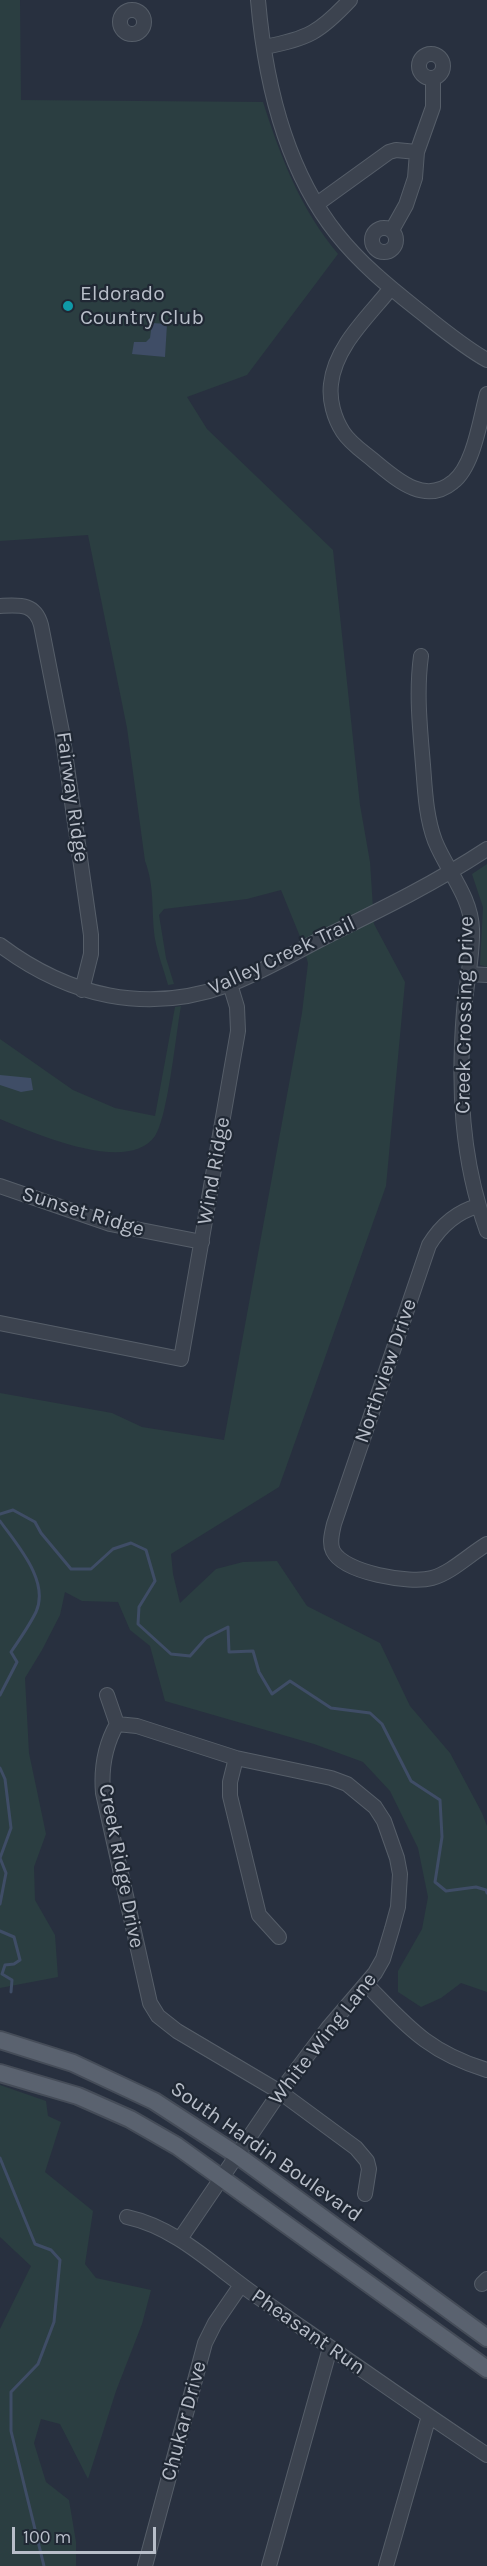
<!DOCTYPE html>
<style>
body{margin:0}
#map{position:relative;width:487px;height:2566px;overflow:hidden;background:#28303f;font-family:Karla,sans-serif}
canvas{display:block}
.scale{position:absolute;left:12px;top:2527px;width:144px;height:27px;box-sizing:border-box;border:3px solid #b8bec9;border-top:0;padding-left:8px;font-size:18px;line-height:21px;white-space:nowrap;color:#b8bec9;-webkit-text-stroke:4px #202834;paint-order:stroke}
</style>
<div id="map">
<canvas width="487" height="2566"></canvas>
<div class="scale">100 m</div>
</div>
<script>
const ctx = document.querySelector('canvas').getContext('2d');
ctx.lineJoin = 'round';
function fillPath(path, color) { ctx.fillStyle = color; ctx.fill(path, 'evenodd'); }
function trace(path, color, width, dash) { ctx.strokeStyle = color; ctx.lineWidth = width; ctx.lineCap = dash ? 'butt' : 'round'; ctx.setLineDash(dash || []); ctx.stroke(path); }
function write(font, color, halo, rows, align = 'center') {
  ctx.font = font + ' Karla,sans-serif'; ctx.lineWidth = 4.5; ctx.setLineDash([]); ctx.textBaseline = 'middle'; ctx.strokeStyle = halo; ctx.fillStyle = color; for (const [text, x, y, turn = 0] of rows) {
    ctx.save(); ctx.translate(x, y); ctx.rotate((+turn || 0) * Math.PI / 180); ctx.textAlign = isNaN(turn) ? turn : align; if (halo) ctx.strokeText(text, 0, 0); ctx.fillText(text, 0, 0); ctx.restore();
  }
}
fillPath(new Path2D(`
 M0 0H20L21 100 263 102C281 158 300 208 338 254L247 375 187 397 207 429 333 550 360 805 370 862 374 924 405 982 386 1186 279 1487 171 1554 173 1574 180 1603 216 1569 243 1562 277 1561 307 1606 380 1643 410 1706 450 1753 482 1813 487 1826V1992L461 1983 441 1998 421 2007 398 1992V1971L422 1929 428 1897 418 1848 390 1791 363 1762 314 1744 165 1701 150 1646 130 1630 118 1602 82 1601 65 1592 60 1615 42 1650 25 1678 29 1753 46 1834 34 1867 35 1900 55 1935 58 1977 0 1988V1393L112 1413 142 1427 224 1440 302 1013 308 963 301 939 281 890 247 899 164 909 159 915 166 958 174 984 168 985C164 970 158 955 155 939 151 911 155 887 145 861L127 728 88 535 0 541Z
 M487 864V967L480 965 483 907 472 874Z
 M181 1006C176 1033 168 1117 155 1136 128 1175 34 1133 0 1119V1039L73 1090 115 1108 155 1116 175 1007Z
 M0 2085 46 2101 48 2116 61 2122 45 2172 93 2211 85 2264 96 2278 151 2290 142 2324 116 2391 88 2479 60 2424 41 2419 34 2443 46 2482 69 2500 76 2542V2566H0V2329L31 2266 0 2237Z`), '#2b3e41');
fillPath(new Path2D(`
 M152 323 167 324 165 357 132 354 134 342H146L150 338Z
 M0 1075 31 1078 33 1090 21 1092 0 1085Z`), '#3f4d66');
trace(new Path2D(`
 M0 1514 13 1510 35 1522 41 1533 71 1569H91L113 1549 131 1543 146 1550 155 1581 139 1607 138 1624 171 1654 190 1656 206 1638 228 1627 229 1652 253 1651 259 1672 272 1694 290 1681 331 1708 370 1713 382 1724 411 1781 440 1800 442 1837 435 1882 446 1891 476 1887 486 1890 487 1893
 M0 1521C17 1545 50 1581 36 1612 29 1626 20 1639 11 1652L17 1662 0 1695
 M0 1768 5 1779 11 1828 0 1858
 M0 1858 6 1873 0 1904
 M0 1931 14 1937 20 1960 14 1964 5 1965 2 1974 12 1980 11 1992
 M0 2158 35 2244 51 2250 60 2260 54 2322 38 2364 11 2392V2431L44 2566`), '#3f4d66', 3);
const minor = new Path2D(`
 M258 0C265 81 286 170 337 234 360 263 388 286 417 309 440 327 462 346 487 360
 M120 22a12 12 0 1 1 24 0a12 12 0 1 1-24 0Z
 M264 47C308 39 320 32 350 0
 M419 66a12 12 0 1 1 24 0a12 12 0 1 1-24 0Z
 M317 204 389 152 396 150 417 152
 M372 240a12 12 0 1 1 24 0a12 12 0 1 1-24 0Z
 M392 230 406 205 415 178 417 152 433 107V78
 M391 288C369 316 335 346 331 384 329 400 334 418 343 432 350 443 362 451 373 460 395 478 424 506 453 482 474 466 480 419 487 394
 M0 606C20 605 35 603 41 625L62 732 91 935V954L82 990
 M421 656C416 693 420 728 423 765 425 791 426 817 435 841 447 871 471 896 472 929 473 956 466 984 464 1011 458 1086 461 1159 487 1231
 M0 945C68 996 146 1015 228 985 263 972 297 951 331 934 384 908 437 882 487 849
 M468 974 487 975
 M0 1186 110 1224 202 1242
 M478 1206C456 1212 440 1227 429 1245L334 1524C332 1533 329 1543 333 1551 344 1573 410 1584 432 1578 451 1573 470 1554 487 1544
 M0 1323 181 1359 238 1031 237 1007 230 984
 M107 1695 117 1724C105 1745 101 1769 103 1793L150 2003 158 2016 177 2031 280 2092 356 2148 367 2161 369 2169 365 2194
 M117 1724 137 1726 236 1758 331 1778 347 1784 375 1807 384 1821 397 1858 400 1874 398 1907 392 1929 383 1959 375 1973 328 2028 280 2092 180 2239
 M236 1758 230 1782V1796L259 1915 279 1937
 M366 1984C408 2027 428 2052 487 2070
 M127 2217C178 2228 216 2268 258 2297 334 2350 410 2404 487 2455
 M482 2284 487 2279
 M145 2566 205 2343 215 2323 241 2285
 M269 2566 330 2348
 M386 2566 429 2416`);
const major = new Path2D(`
 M0 2040 73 2063 154 2101 237 2155 487 2338
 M0 2073 78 2096 130 2119 177 2146 487 2369`);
trace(minor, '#565e69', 16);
trace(major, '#454c58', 20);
trace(minor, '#3c434f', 14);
trace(major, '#5a626f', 16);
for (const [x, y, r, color] of [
 [68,306,6,"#0f9aa8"]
]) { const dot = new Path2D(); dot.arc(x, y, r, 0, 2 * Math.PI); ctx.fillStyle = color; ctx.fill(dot); trace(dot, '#202834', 2); }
write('21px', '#b8bec9', '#202834', [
 ["Eldorado",80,294],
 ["Country Club",80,318]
], 'left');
write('21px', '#b8bec9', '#202834', [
 ["Fairway Ridge",72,797,82],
 ["Valley Creek Trail",282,956,-25],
 ["Creek Crossing Drive",465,1015,-89],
 ["Wind Ridge",214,1171,-80],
 ["Sunset Ridge",83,1212,17],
 ["Northview Drive",386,1371,-71],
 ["Creek Ridge Drive",121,1866,79],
 ["White Wing Lane",323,2039,-52],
 ["South Hardin Boulevard",266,2152,35],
 ["Pheasant Run",308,2332,35],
 ["Chukar Drive",184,2421,-75]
]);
</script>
